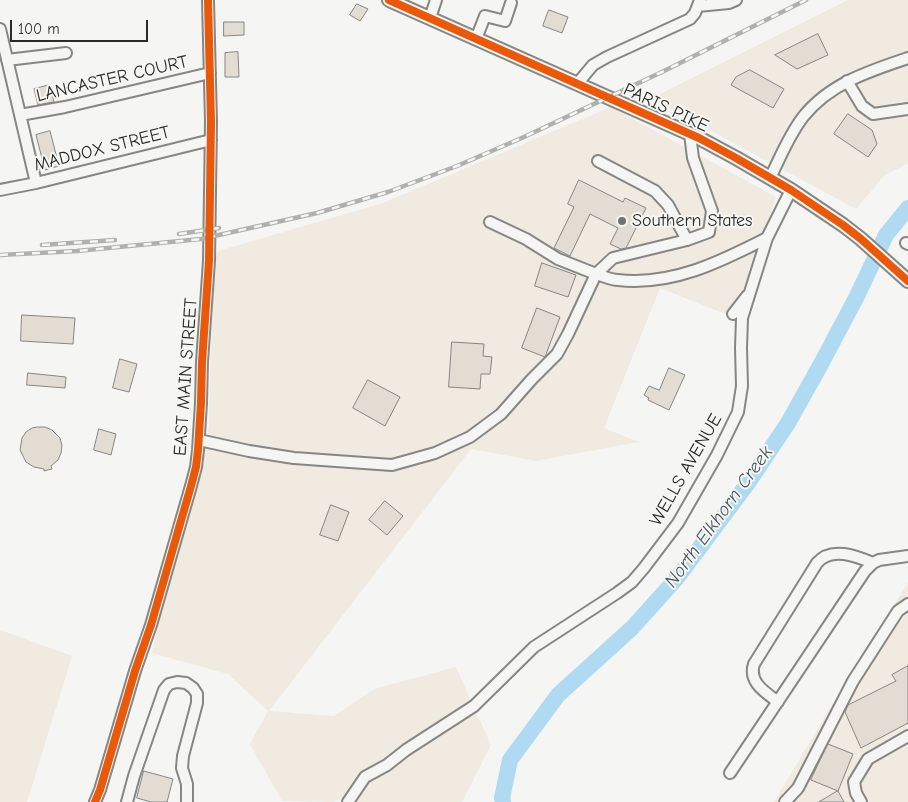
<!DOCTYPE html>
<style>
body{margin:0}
#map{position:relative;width:908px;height:802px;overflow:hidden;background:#f5f5f3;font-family:"Comic Neue",sans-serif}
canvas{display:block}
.scale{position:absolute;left:10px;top:20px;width:138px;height:22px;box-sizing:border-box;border:2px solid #2b2b2b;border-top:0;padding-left:6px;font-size:15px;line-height:18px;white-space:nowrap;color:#2b2b2b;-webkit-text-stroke:4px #f6f6f2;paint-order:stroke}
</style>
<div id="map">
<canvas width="908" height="802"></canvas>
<div class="scale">100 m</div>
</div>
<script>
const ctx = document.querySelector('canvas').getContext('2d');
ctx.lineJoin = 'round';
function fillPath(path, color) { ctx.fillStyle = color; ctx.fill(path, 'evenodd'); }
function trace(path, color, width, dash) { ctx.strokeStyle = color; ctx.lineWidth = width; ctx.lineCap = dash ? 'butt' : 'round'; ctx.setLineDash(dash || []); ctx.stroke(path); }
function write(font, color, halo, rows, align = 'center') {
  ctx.font = font + ' "Comic Neue",sans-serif'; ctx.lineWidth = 4; ctx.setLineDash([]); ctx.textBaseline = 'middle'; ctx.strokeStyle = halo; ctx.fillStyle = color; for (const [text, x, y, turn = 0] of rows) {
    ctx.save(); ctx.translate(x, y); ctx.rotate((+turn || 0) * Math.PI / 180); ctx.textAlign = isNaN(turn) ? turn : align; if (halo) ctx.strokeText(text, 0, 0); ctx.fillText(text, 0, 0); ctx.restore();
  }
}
fillPath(new Path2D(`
 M848 0H908V163L884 176 856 209 676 112 650 99Z
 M611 107 776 197 735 318 660 288 604 428 639 442 536 461 471 449 269 711 334 716 374 689 456 667 491 745 462 802H350L345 797 333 802 282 801 250 744 268 711 228 674 152 653 166 591 197 488 209 425 210 370 215 252 383 203Z
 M908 583V802H774L864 651Z
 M0 630 72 656 27 802H0Z`), '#f0eae1');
trace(new Path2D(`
 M503 802 502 798 510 760 558 695 632 628 677 578 748 483 788 423 821 364 856 298 886 235 908 208`), '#b0d9f2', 16);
const building = new Path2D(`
 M357 4 368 9 360 21 350 15Z
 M549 10 568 17 562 33 543 26Z
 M224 22H244V35L224 36Z
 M818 34 828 55 797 69 775 55Z
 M238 52 239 77H225V53Z
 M750 70 784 89 773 108 731 85 736 77Z
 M50 85 54 102 38 105 34 89Z
 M848 114 872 130 877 144 868 157 834 134Z
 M50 131 59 166 45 170 36 135Z
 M579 180 623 202 625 198 646 208 626 248 621 249 610 244 618 228 590 214 570 256 554 248 574 207 568 204Z
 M542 263 576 275 568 297 535 286Z
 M537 308 560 317 545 357 522 348Z
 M22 315 75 318 73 344 21 341Z
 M452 342 484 344 483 356 492 357 490 374H481L480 389 449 387Z
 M120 359 137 364 129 392 113 388Z
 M669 368 685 375 669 410 648 400 649 398 644 395 649 386 659 390Z
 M28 373 66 377 65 388 27 385Z
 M368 380 400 397 385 426 353 408Z
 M38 427H45L52 430 60 438 62 446 61 453 58 460 51 466 52 469 44 471V469L34 467 26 462 20 450 22 438 26 432 32 428Z
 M99 429 116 434 111 455 94 450Z
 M385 501 403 516 387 535 369 520Z
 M331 505 349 512 338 541 320 535Z
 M908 666V723L861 748 845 712 848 705 896 681 892 675Z
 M828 744 853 754 838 791 811 780Z
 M144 771 173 779 167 802H151L137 798Z
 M838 791 844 802H819Z`);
fillPath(building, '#e3dcd3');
trace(building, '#868685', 1);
const minor = new Path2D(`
 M698 6 729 3 736 0
 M430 18 436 0
 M0 29 36 183
 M476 39 485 16 505 21 511 3
 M7 60 66 53
 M847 81 862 106 873 114 908 109
 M577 84 593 65 607 57 690 19 695 13 700 0
 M20 115 65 107 210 73
 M598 161 655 191 668 205 687 240
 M770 178C780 158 789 135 803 117 829 84 869 71 908 58
 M0 190 36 183 211 140
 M490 222 526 239 558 259 596 274 613 258 687 240 709 232 712 211 693 158 690 134
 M906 243 908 244
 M733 314 747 296
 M199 440 249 451 294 458 392 465 435 453 470 437 501 414 532 379 557 354 568 334 596 274C603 276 611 280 618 280 672 286 720 262 767 238
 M778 702C765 692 748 682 754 664L817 563C831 546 856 556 873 563
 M730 773 865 571 873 563 879 560 908 556
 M95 802 100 790 135 671 151 625 191 486 196 467 198 450 201 403 202 362 209 261 211 122 208 0
 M127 802 134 776 164 690 169 684 177 682 186 683 193 688 197 694V703L183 756 182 768 187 784V802
 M348 802 365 777 387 765 406 750 474 706 534 647 617 593 632 582 644 568 678 523 717 455 738 412 742 386 741 348 742 318 767 238 791 190
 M785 802 798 788 853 681 898 611 908 604
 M861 802 856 793 854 782 868 759 908 736`);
const major = new Path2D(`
 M389 0 699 138 736 158 791 190 843 225 861 239 908 281`);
trace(minor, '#868685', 14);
trace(major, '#868685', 16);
trace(minor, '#f5f5f3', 10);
trace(major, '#f5f5f3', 12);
const rail = new Path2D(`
 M179 234 219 228
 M42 245 115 240
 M0 255 77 251 201 239 317 213 388 192 457 166 524 137 664 71 806 0`);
trace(rail, '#b0b0af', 4.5);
trace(rail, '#f6f6f2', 2.5, [8]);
trace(new Path2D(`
 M389 0 699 138 736 158 791 190 843 225 861 239 908 281
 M95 802 100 790 135 671 151 625 191 486 196 467 198 450 201 403 202 362 209 261 211 122 208 0`), '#e8590c', 8);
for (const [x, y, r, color] of [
 [622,221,5,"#727271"]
]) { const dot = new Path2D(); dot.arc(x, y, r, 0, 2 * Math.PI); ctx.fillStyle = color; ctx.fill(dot); trace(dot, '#f6f6f2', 2); }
write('18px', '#2b2b2b', '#f6f6f2', [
 ["LANCASTER COURT",112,79,-13],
 ["PARIS PIKE",666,108,25],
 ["MADDOX STREET",102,149,-14],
 ["EAST MAIN STREET",186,377,-86],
 ["WELLS AVENUE",686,470,-60]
]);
write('18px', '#2b2b2b', '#f6f6f2', [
 ["Southern States",632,221]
], 'left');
write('italic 19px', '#45545d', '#f6f6f2', [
 ["North Elkhorn Creek",719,517,-54]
]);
</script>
